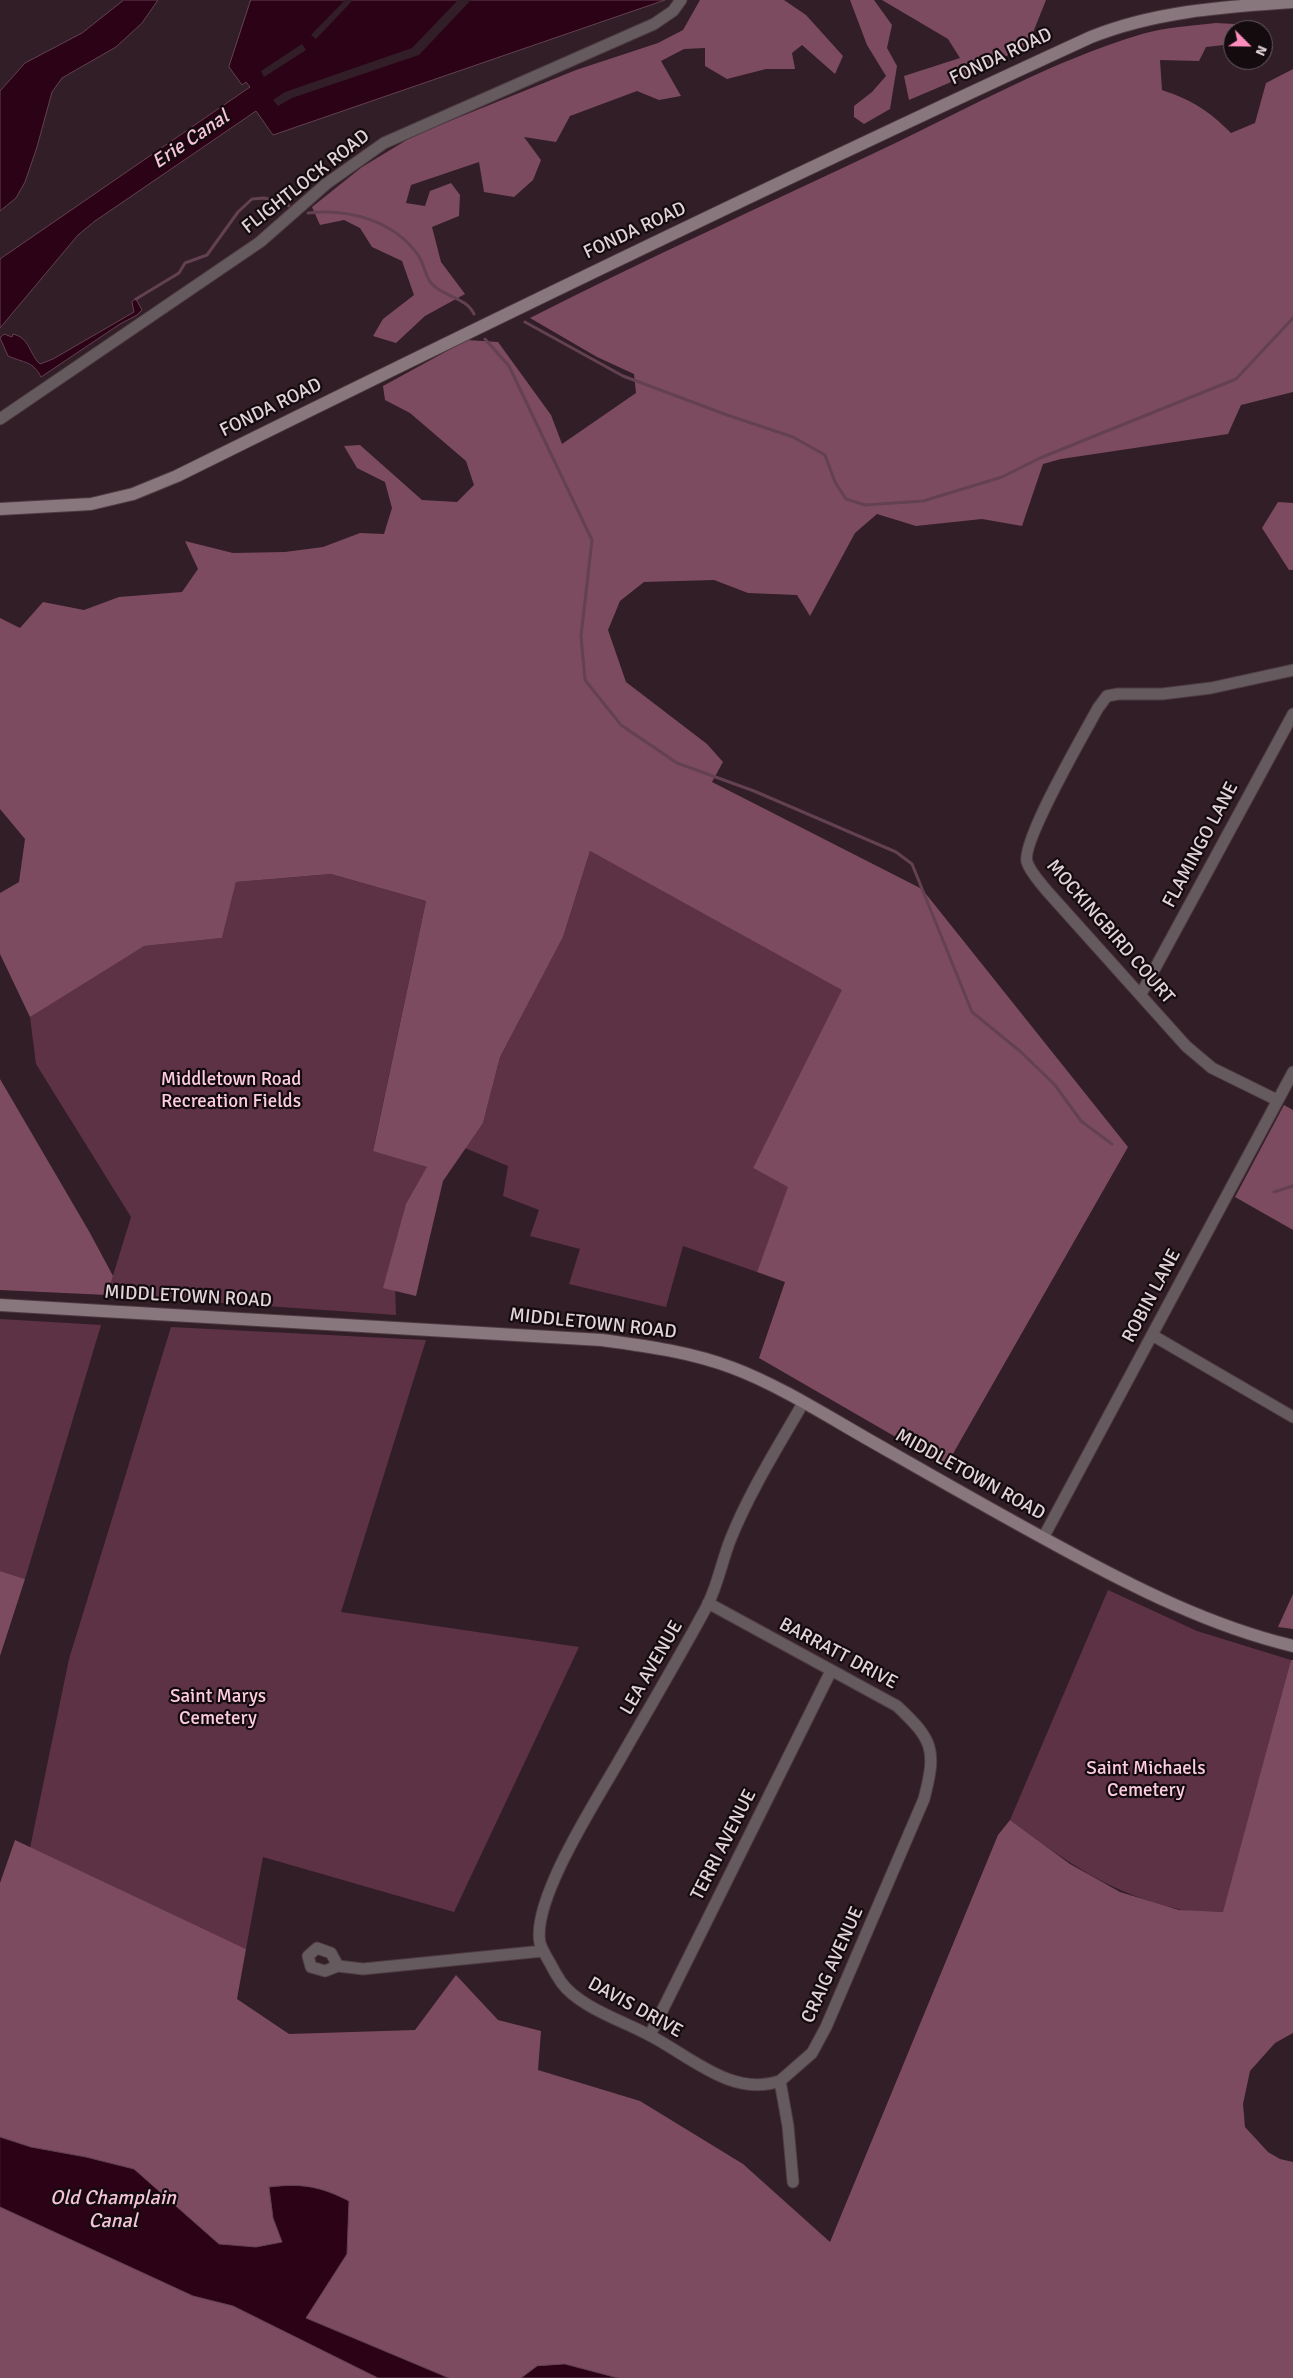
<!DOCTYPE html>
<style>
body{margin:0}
#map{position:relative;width:1293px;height:2378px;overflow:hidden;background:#321e26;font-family:Signika,sans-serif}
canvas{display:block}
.north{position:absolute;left:1223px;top:20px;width:50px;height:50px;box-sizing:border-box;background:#140b0f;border:1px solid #665b60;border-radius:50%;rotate:113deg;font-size:14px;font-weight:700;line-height:20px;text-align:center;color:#e2d4d9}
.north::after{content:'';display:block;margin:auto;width:18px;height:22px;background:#fe8ebe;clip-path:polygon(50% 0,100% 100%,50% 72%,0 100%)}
</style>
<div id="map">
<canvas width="1293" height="2378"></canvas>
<div class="north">N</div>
</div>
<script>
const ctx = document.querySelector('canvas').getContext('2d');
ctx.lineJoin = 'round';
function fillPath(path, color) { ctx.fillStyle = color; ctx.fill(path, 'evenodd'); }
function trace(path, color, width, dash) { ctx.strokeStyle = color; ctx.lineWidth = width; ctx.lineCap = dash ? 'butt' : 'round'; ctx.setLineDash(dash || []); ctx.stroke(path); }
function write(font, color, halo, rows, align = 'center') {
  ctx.font = font + ' Signika,sans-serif'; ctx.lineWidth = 4.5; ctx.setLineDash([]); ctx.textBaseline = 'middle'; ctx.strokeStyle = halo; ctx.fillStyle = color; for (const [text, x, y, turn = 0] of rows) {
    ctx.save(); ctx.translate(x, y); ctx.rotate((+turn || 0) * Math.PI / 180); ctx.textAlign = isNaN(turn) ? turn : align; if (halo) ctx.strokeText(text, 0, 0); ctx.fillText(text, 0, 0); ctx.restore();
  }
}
fillPath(new Path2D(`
 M590 851 843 990 753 1168 789 1187 757 1272 683 1246 666 1307 569 1284 580 1249 530 1236 539 1210 503 1196 508 1166 465 1148 483 1123 500 1057 563 937Z
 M331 874 426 901 373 1150 427 1167 395 1285 396 1315 107 1295 131 1217 36 1064 30 1017 84 978 144 946 222 938 236 882Z
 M0 1319 101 1325 25 1579 0 1571Z
 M171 1327 426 1340 341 1612 579 1647 454 1912 263 1857 246 1949 30 1848 69 1659Z
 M1108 1590 1197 1631 1291 1660 1224 1912C1209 1911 1192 1913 1178 1909 1108 1893 1066 1861 1010 1820Z`), '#5e3245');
fillPath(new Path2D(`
 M700 0H784L806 15 843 56 835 74 802 45 792 53 795 69H766L727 79 705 66V48L684 49 661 61 681 96 659 100 637 91 570 116 556 142 524 137 541 160 533 180 514 197 484 192 479 162 411 185 406 203 425 206 430 191 451 183 460 195 459 216 432 227 441 262 465 294 425 316 396 343 373 336 383 319 414 295 402 261 372 247 360 228 344 220 320 225 312 207 362 167 415 135 576 70 658 43 683 30Z
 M850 0H874L892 25 887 48 897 66 890 109 864 124 854 117V106L872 92 886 76 867 45Z
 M882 0H1046L1028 45 977 71 909 100 904 76 960 58 948 39Z
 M1216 23 1235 24 1238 30H1233V44L1206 47 1199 61 1160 60 1162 90C1192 100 1208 110 1231 133L1255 123 1266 83 1293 69V392L1241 405 1228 434 1061 459 1043 464 1022 526 982 519 916 526 877 514 855 533 810 616 797 595 748 593 714 580 644 582 620 601 608 630 626 682 707 744 723 762 712 782 922 889 1128 1147 946 1466 759 1358 785 1282 757 1272 788 1187 753 1168 842 990 590 851 563 937 500 1057 483 1123 443 1181 416 1296 383 1288 406 1204 427 1167 373 1151 426 901 331 874 236 882 222 938 144 946 30 1017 0 954V893L19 882 25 839 0 809V618L20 628 43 602 84 610 119 597 182 592 198 569 185 541 233 553 285 552 323 547 360 533 384 534 392 508 385 482 357 468 344 446 360 445 422 500 457 502 474 485 466 461 410 413 385 400 383 386 467 340 498 342 551 415 562 444 636 393 634 374 597 357 530 318C648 258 767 204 887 147 971 107 1052 61 1142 34 1166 27 1191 26 1216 23Z
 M1278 502 1293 503V570H1289L1262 528Z
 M0 1079 90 1233 113 1276 107 1295 0 1290Z
 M1284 1105 1293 1110V1230L1235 1197Z
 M0 1571 25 1579 0 1656Z
 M1293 1594V1629L1278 1627Z
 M1291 1660H1293V2033L1275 2043 1250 2071 1243 2104 1245 2127 1268 2152 1280 2159 1293 2162V2378H0V1883L15 1840 246 1949 237 1999 289 2034 415 2030 456 1975 498 2020 541 2031 538 2070 640 2101 743 2164 830 2242 998 1835 1010 1820 1070 1864 1120 1892 1179 1910 1223 1912Z`), '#7d4b5f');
const water = new Path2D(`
 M124 0H158L142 23 116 47 62 78 52 92 37 147 25 182 16 198 0 211V91L25 63 82 33Z
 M251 0H665L273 135 256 111 95 221 78 235 0 328V259L250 87 246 82 242 85 229 67Z
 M136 299 142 310 137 315 120 324 41 377C33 361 24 363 8 356L0 338 4 334 12 337 13 334C30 338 29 354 40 364L53 359 134 312 132 302Z
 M0 2137 31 2147 86 2157 134 2169 219 2244 256 2247 282 2242 273 2218 269 2187C301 2183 320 2186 349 2201L347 2254 306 2318 449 2378H378L233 2306 193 2296 0 2207Z
 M565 2364 618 2378H521L537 2366Z`);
fillPath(water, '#2c0217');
trace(water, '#634151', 1);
fillPath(new Path2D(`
 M345 0H353L316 39 311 35Z
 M458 0H471L419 55 292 98 278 106 273 100 285 92 412 48Z
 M302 44 306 50 264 77 261 71Z`), '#321e26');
trace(new Path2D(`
 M308 213C349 208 394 221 418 255 424 263 425 276 431 283 443 297 466 297 474 314
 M136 299 179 273 185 263 207 255 238 212 252 199 264 198 282 202 289 206
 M525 322 623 376 727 415 793 437 825 455 835 482 846 499 865 505 923 501 1002 477 1040 458 1236 379 1293 318
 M485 339 509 366 592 540 581 636 585 680 621 725 677 763 754 791 896 852 912 864 972 1012 1021 1052 1055 1085 1081 1121 1112 1144
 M1274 1192 1293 1186`), '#634151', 3);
const street = new Path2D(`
 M0 419 260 242 326 184 384 143 654 24 673 11 681 0
 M1141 994 1293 714
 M1277 1100 1212 1068 1186 1046 1047 891C1040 882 1030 872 1027 862 1021 842 1085 732 1098 708L1107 696 1118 694H1162L1211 688 1293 670
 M1152 1335 1293 1417
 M1043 1538 1293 1072
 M708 1603 897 1706C933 1740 937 1749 924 1799L826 2027 812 2053 780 2081 788 2126 793 2182
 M317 1948 331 1953 338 1966 325 1971 311 1967 308 1956Z
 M338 1966 363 1969 543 1951
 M650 2035 831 1671
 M780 2081C730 2098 687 2053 645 2033 620 2020 578 2006 561 1982 557 1976 553 1969 550 1963 546 1956 542 1950 540 1943 531 1900 598 1798 620 1759 649 1708 679 1658 707 1606 718 1585 722 1560 731 1538 750 1491 778 1447 803 1403`);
const secondary = new Path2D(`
 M0 509 91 504 133 494 177 476C480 326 784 178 1091 37 1156 11 1224 7 1293 2
 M0 1305 602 1340C646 1346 691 1352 733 1368 776 1384 824 1414 864 1437 929 1474 993 1511 1058 1546 1133 1587 1210 1626 1293 1646`);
trace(street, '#4e3b43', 13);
trace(secondary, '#4e3b43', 14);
trace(street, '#655a5e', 11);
trace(secondary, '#89777e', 12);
write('19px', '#e2d4d9', '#140b0f', [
 ["FONDA ROAD",1001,57,-25],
 ["FLIGHTLOCK ROAD",306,182,-38],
 ["FONDA ROAD",635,231,-25],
 ["FONDA ROAD",271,408,-26],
 ["FLAMINGO LANE",1201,845,-62],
 ["MOCKINGBIRD COURT",1110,932,49],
 ["ROBIN LANE",1152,1296,-62],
 ["MIDDLETOWN ROAD",188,1297,3],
 ["MIDDLETOWN ROAD",593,1324,6],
 ["MIDDLETOWN ROAD",970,1475,29],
 ["BARRATT DRIVE",838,1654,28],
 ["LEA AVENUE",652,1668,-60],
 ["TERRI AVENUE",724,1845,-63],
 ["CRAIG AVENUE",833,1965,-66],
 ["DAVIS DRIVE",635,2008,29]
]);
write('19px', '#feccdf', '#140b0f', [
 ["Middletown Road",231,1080],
 ["Recreation Fields",231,1102],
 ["Saint Marys",218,1697],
 ["Cemetery",218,1719],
 ["Saint Michaels",1146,1769],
 ["Cemetery",1146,1791]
]);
write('italic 20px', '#f6c3d6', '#140b0f', [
 ["Erie Canal",191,140,-34],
 ["Old Champlain",113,2199],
 ["Canal",113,2222]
]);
</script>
